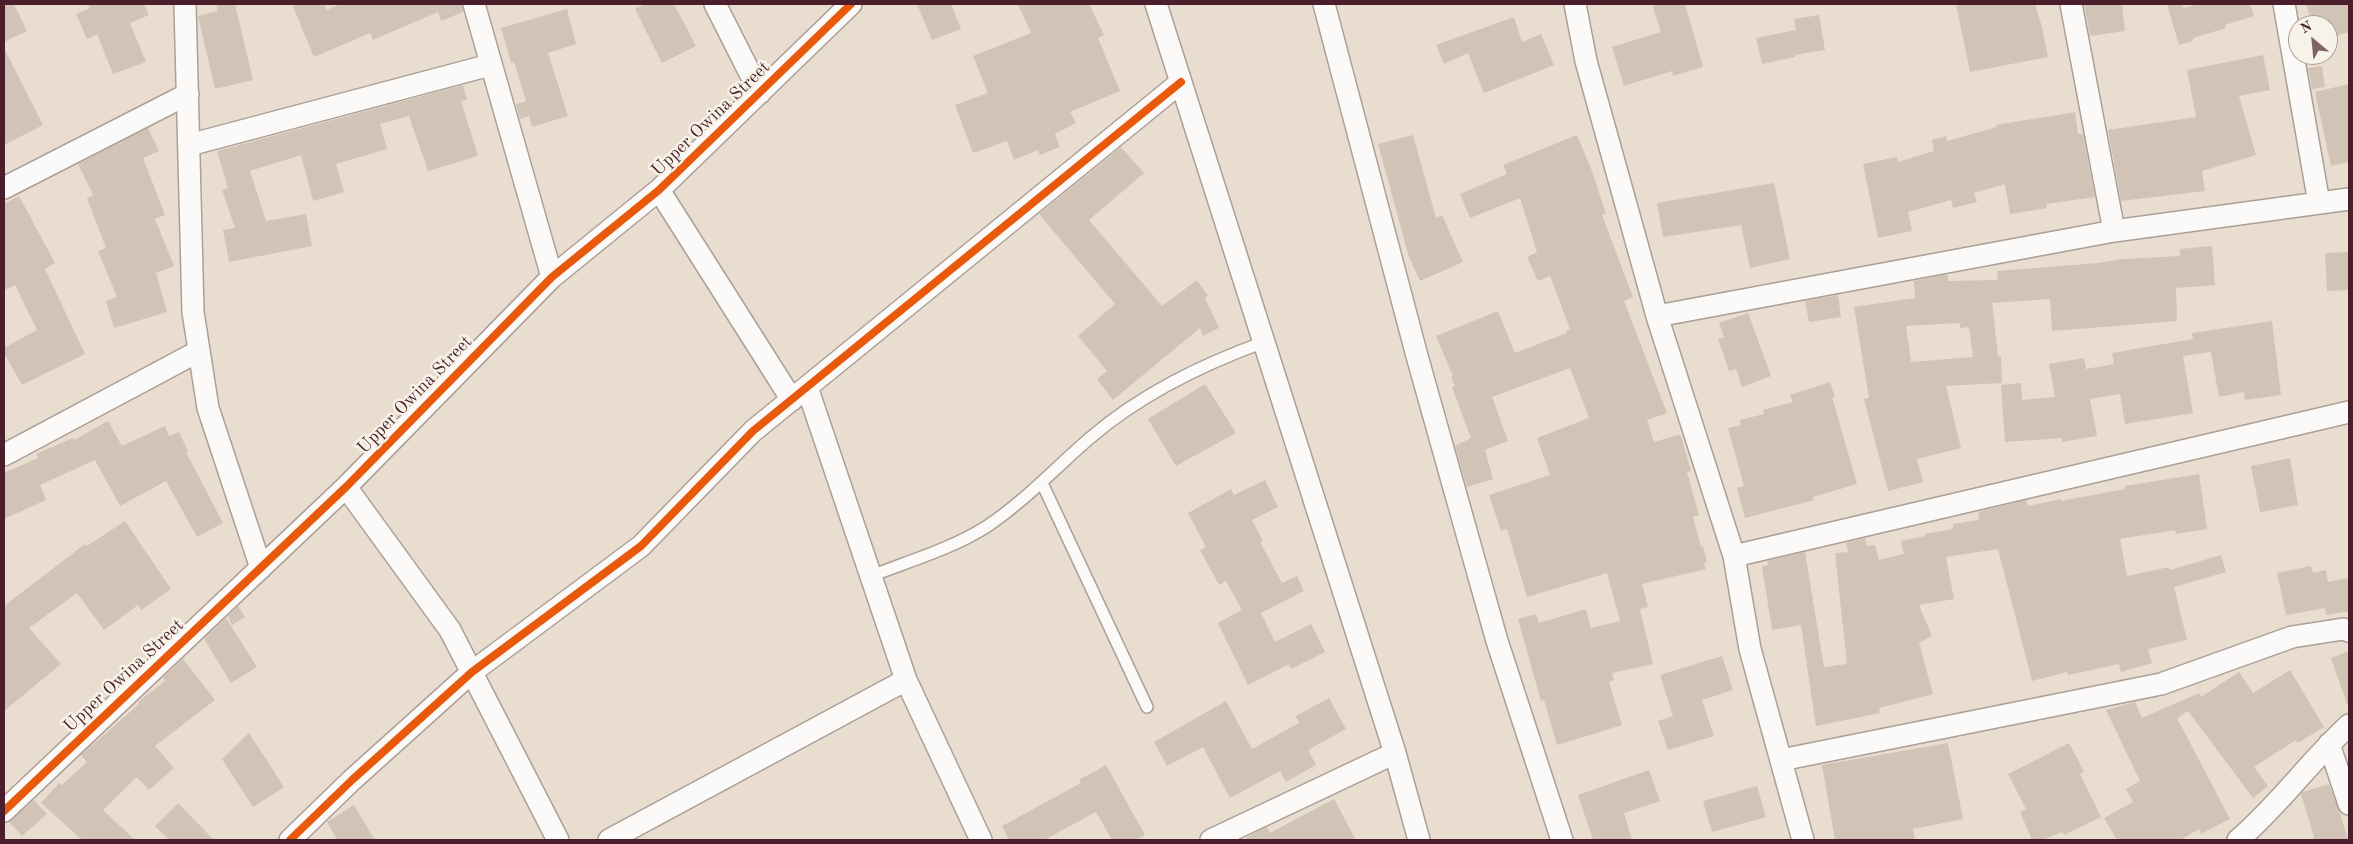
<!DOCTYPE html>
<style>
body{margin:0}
#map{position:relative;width:2353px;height:844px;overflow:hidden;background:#e8ddce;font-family:"Old Standard TT",serif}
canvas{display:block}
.frame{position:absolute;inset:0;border:5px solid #4a1f2b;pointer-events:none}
.north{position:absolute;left:2288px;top:15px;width:50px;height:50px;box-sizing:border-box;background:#f7f3e8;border:1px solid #b29e9c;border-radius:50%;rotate:332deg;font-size:14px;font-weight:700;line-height:20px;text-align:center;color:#4a1f2b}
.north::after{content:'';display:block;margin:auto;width:18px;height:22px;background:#816264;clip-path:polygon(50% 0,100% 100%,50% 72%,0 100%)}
</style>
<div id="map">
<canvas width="2353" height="844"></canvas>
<div class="frame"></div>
<div class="north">N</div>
</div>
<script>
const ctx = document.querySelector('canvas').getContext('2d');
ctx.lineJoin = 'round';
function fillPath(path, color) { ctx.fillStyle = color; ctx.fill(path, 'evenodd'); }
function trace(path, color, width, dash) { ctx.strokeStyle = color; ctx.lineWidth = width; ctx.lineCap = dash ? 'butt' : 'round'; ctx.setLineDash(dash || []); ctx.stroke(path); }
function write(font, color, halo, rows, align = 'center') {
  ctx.font = font + ' "Old Standard TT",serif'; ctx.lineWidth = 5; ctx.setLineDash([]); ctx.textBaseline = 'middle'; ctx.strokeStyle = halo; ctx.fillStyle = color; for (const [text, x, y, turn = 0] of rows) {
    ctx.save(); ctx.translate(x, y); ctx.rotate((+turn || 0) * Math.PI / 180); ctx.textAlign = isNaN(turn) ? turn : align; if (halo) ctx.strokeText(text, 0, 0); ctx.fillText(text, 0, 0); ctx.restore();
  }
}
fillPath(new Path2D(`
 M4 4H14L27 31 4 42Z
 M88 4H144L149 15 130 23 146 62 113 74 97 34 87 39 76 14 90 8Z
 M216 4H235L253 80 215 89 198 16 218 11Z
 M292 4H324L327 10 340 4H462L463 12 441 21 438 12 373 40 370 33 314 57Z
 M645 4H674L696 46 662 63 635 9Z
 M917 4H951L961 29 932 40Z
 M1018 4H1089L1104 35 1098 38 1120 91 1070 112 1076 123 1055 134 1060 147 1040 155 1038 150 1014 160 1007 141 973 153 955 105 988 93 973 56 1031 33Z
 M1652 4H1685L1703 67 1673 76 1672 71 1624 86 1612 47 1661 32Z
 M1956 4H2035L2042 27 2048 57 1970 72Z
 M2084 4H2122L2125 31 2090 36Z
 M2167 4H2182L2184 8 2198 4H2250L2254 16 2225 25 2226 28 2193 38V41L2179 45Z
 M2306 4H2349V32L2328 38V25H2313Z
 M567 9 576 44 548 53 568 116 532 127 529 116 520 119 516 104 526 101 514 62 511 63 501 28Z
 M1819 15 1825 50 1795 55V57L1762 64 1756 38 1796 30 1794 19Z
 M1514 17 1522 42 1541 34 1554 65 1484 93 1468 53 1444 64 1436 45Z
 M4 48 43 125 4 145Z
 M2263 55 2270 90 2239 96 2256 155 2202 171 2205 191 2121 201 2108 130 2196 117 2187 70Z
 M2322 66 2325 87 2312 89 2308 68Z
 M2349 84V162L2331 166 2315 92Z
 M463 85 467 100 461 101 478 156 428 171 409 116 380 124 387 149 336 164 344 192 313 201 301 155 250 171 266 221 306 214 312 246 229 262 223 230 235 228 222 190 228 188 217 151Z
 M2075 112 2078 134H2083L2095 197 2046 204 2047 208 2010 214 2005 184 1974 193 1977 202 1953 208 1951 200 1908 212 1912 231 1878 238 1863 164 1897 157 1898 162 1934 151 1932 140 1946 136 1947 141 1997 127 1996 125Z
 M148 128 159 151 143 158 165 215 155 219 174 266 156 273 167 312 114 328 106 301 117 297 98 251 106 248 87 198 93 195 78 164Z
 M1413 135 1436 218 1442 215 1463 262 1420 281 1409 257 1378 144Z
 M1577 135 1592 171 1606 214 1602 215 1633 297 1624 301 1667 413 1647 420 1654 442 1678 435 1681 436 1691 471 1687 472 1699 515 1693 517 1701 547H1703L1707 562 1704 563 1706 569 1642 584 1648 607 1640 609 1653 664 1612 673 1614 680 1609 682 1622 725 1557 745 1544 700 1541 701 1518 619 1536 614 1539 623 1586 609 1591 628 1620 621 1607 573 1527 597 1507 529 1501 531 1489 495 1550 475 1537 438 1589 418 1570 368 1492 397 1508 441 1485 450 1493 479 1467 487 1455 446 1471 438 1452 387 1455 386 1451 377 1453 376 1436 336 1498 311 1515 353 1567 333 1566 331 1570 329 1550 276 1538 281 1527 257 1537 252 1520 198 1470 218 1460 194 1507 174 1503 165Z
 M1121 147 1144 173 1089 220 1162 306 1197 280 1208 296 1205 298 1219 328 1203 336 1200 328 1113 400 1097 379 1107 371 1078 336 1115 304 1039 214Z
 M1774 183 1790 259 1750 268 1741 225 1663 237 1657 203Z
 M19 196 55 263 45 269 85 354 22 385 4 353V348L37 330 15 285 4 290V204Z
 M2212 246 2215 285 2176 288 2177 321 2052 331 2050 299 1992 303 1998 356H2001L2002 383 1946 386 1961 448 1917 459 1923 482 1888 491 1864 399 1869 398 1854 307 1915 298 1914 281 1943 275H1948V281L1998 280 1997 271 2099 263 2123 259 2180 256V249ZM1960 323V328L1969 327 1973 357 1911 362 1906 326Z
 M2349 252V290L2327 291 2325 253Z
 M1838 295 1841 317 1809 322 1805 301Z
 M1748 313 1771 376 1742 387 1736 369 1729 371 1718 339 1724 337 1719 323Z
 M2272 321 2281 395 2245 400 2244 392 2219 397 2211 352 2183 356 2193 413 2125 424 2120 394 2090 399 2097 436 2062 442V438L2005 442 2001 385 2021 383 2022 400 2055 397 2049 364 2084 358 2086 369 2114 364 2112 353 2193 339 2192 333Z
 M1830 382 1835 397H1832L1857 484 1813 497 1814 500 1745 518 1737 488 1744 486 1728 428 1741 425 1740 420 1764 414 1763 410 1793 402 1790 395Z
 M1205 384 1236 433 1176 466 1148 419Z
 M108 421 122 446 165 426 169 436 179 432 188 451 186 452 223 523 197 537 166 481 120 506 95 460 40 485 46 500 4 519V473L38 458 36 454 73 438 74 440Z
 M2290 458 2298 505 2260 512 2251 466Z
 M2199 474 2207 529 2176 534 2175 530 2120 539 2127 576 2169 567 2170 570 2221 555 2226 572 2174 587 2187 640 2148 649 2152 663 2121 672 2119 664 2068 675 2067 672 2032 681 1998 549 1946 557 1954 599 1919 605 1932 636 1919 643 1933 694 1879 708 1880 713 1816 726 1801 625 1772 630 1762 566 1768 565 1767 561 1805 552 1824 667 1847 664 1835 553 1848 552 1846 543 1865 538 1867 546 1875 545 1879 560 1904 554 1901 541 1925 536V534L1953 529V524L1979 520 1978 512 2026 500 2028 506 2061 499V501L2125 489V486Z
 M1265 480 1278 507 1252 520 1263 541 1260 542 1282 583 1297 576 1304 591 1261 613 1275 642 1311 624 1325 652 1291 669 1289 664 1248 685 1218 623 1242 610 1226 581 1219 585 1200 550 1206 547 1188 513 1231 489 1234 495Z
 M125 521 171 589 141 610 138 605 104 630 77 593 29 628 61 664 4 711V606L85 544 87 546Z
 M2311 566 2313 573 2326 570 2328 582 2349 578V611L2326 615 2325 608 2286 615 2277 573Z
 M238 606 245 617 232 625 228 616Z
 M226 618 257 667 231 683 204 639Z
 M2349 651V703L2347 704 2331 658Z
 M1722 656 1733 690 1702 700 1714 736 1668 750 1658 721 1673 716 1660 675Z
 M183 659 215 700 155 746 174 768 149 790 137 777 103 810 135 840H82L41 803 59 783 62 785 87 762 81 755 139 704 138 702 165 681 163 678Z
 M2290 670 2324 727 2298 743 2296 740 2254 767 2268 786 2253 798 2188 711 2177 718 2230 819 2201 834 2199 829 2180 840H2117L2104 818 2133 802 2126 789 2140 781 2106 710 2135 702 2142 718 2199 693 2201 697 2239 672 2253 693Z
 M1329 698 1346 729 1308 750 1316 765 1286 782 1280 771 1230 798 1203 747 1167 766 1154 742 1226 701 1252 749 1299 723 1296 716Z
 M249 733 284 787 253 807 222 759Z
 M1948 743 1963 819 1913 829 1915 840H1835L1822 765Z
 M2069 743 2084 772 2080 774 2101 817 2064 835 2062 832 2042 840H2032L2020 812 2026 809 2008 774Z
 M1106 765 1145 835 1136 840H1112L1096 812 1044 840H1009L1002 826 1081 783 1079 780Z
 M1649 770 1660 801 1624 813 1632 840H1593L1578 795Z
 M2329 784 2339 810 2348 840H2315L2301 794 2303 792Z
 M1757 786 1766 817 1712 832 1703 801Z
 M1334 799 1356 840H1247L1246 838 1267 827 1270 833Z
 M34 800 47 814 22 836 9 822Z
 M178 803 214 840H169L155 826Z
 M354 805 375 840H337L327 822Z`), '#d1c4b6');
const service = new Path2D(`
 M1042 483 1147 707
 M871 576C909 561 951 549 986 527 1024 502 1055 468 1090 438 1141 394 1201 365 1264 342`);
const minor = new Path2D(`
 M185 4 193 312 208 408 261 568
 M474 4 552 277
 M715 4 760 93
 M1156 4 1395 753 1419 840
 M1324 4 1417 356 1497 641 1562 840
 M1575 4 1586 61 1657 316 1734 556 1750 649 1803 840
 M2071 4 2114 231
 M2284 4 2319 203
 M189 145 490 65
 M4 188 188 94
 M659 190 792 400
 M1657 316 2114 231 2349 199
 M807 387 906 680 981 840
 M4 455 199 351
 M346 487 450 630 558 840
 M1734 556 2349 412
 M2329 744 2349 804
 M1781 760 2161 684 2292 637 2343 629 2349 631
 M4 811 346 487 552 277 659 190 851 4
 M290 840 352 780 472 672 641 546 753 431 1181 82
 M609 840 906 680
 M1211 840 1395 753
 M2238 840C2278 806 2310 761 2349 725`);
trace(service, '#ab9f98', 14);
trace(minor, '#ab9f98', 24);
trace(service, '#fcfaf8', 11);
trace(minor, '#fcfaf8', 21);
trace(new Path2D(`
 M4 811 346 487 552 277 659 190 851 4
 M290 840 352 780 472 672 641 546 753 431 1181 82`), '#e8590c', 8);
write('18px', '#4a1f2b', '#f7f3e8', [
 ["Upper Owina Street",711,119,-44],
 ["Upper Owina Street",415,395,-46],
 ["Upper Owina Street",124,676,-43]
]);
</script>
